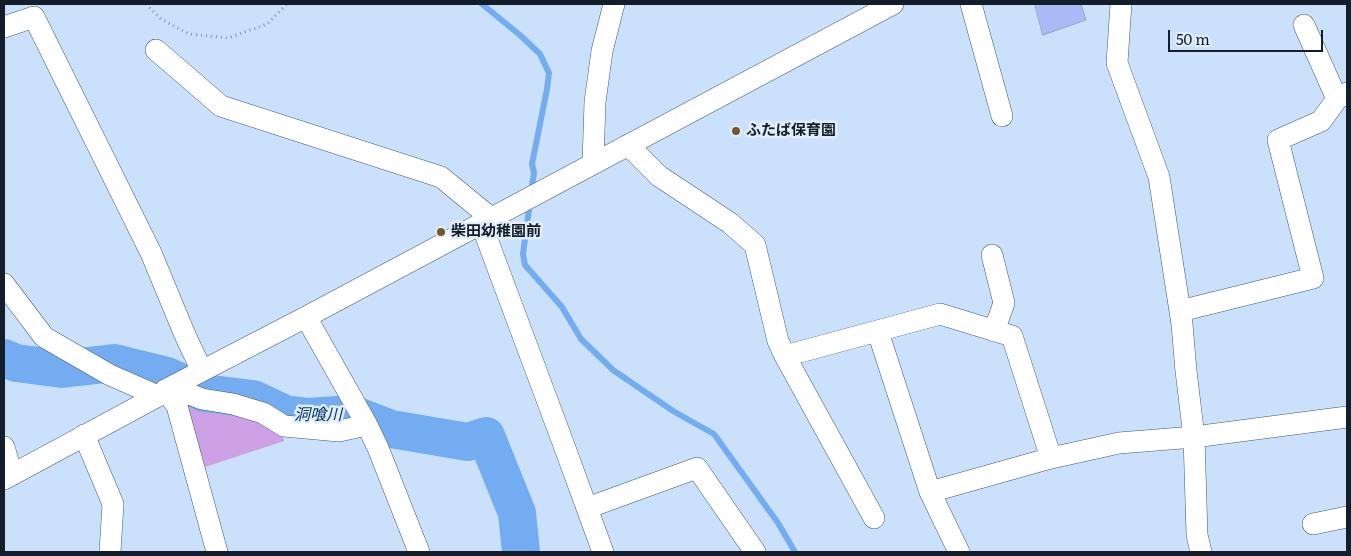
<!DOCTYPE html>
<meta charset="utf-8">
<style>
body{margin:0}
#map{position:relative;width:1351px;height:556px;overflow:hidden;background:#cbe1fb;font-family:Literata,serif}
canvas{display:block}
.frame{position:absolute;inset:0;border:5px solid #141e2a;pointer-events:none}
.scale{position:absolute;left:1168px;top:30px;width:155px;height:22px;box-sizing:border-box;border:2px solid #141e2a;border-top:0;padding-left:6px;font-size:15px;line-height:18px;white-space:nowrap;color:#141e2a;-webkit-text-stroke:4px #e2edfa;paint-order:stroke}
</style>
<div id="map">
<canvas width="1351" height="556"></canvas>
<div class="frame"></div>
<div class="scale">50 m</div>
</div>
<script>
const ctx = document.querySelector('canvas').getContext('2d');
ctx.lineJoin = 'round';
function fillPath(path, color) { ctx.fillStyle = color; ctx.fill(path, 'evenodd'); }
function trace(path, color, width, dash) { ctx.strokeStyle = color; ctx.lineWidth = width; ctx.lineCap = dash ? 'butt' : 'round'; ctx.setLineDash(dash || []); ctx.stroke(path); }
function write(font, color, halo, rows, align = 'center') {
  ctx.font = font + ' Literata,"Noto Sans JP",serif'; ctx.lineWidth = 5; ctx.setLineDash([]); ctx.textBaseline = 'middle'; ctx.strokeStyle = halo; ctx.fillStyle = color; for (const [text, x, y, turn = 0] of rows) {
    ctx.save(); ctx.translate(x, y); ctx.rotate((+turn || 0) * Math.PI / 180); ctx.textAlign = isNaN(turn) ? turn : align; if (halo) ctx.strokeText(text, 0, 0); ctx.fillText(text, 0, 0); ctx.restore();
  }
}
fillPath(new Path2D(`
 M196 405 251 416 282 433 284 441 205 467 188 408Z`), '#cea0e5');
trace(new Path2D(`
 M482 4 521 36 540 54 549 73 547 89 532 164 534 173 531 192
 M530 202 523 254 525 265 562 307 581 339 613 370 673 411 714 434 778 523 795 552`), '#73acf1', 6);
trace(new Path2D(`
 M4 358 16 363 62 369 114 363 167 376 204 393 253 399 285 414 308 417 352 414 391 429 468 442 486 436 517 513 521 552`), '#73acf1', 38);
const building = new Path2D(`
 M1035 4H1081L1086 20 1043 35Z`);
fillPath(building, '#abbaf7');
trace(building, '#9ba4c9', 1);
const minor = new Path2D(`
 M971 4 1002 116
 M1121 4 1117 63 1159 177 1182 324 1186 371 1194 437 1197 535 1201 552
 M1304 25 1337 99
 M4 27 34 17 151 253 185 335 202 371
 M156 50 221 106 441 177 491 218
 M628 145 659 176 730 223 755 245 778 341 785 356 940 314 1012 336 1051 458
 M593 163 595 102 602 51 614 4
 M481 223 562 440 603 552
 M992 255 1004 303 994 331
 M4 284 44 337 110 375 158 396
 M1180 311 1313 278 1278 140 1321 121 1337 99 1347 93
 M306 317 367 425 378 448 419 552
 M878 332 930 492 959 552
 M785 356 874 518
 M171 387 202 399 233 404 263 413 284 426 339 431 367 425
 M165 390 177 406 217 552
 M84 435 113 504 110 552
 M4 447 12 475
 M4 479 158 396 171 387 306 317 893 4
 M930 492 1051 458 1119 443 1194 437 1347 417
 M587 508 697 468 755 552
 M1313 524 1347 517`);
trace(minor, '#415975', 22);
trace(new Path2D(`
 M146 4 161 19 189 34 228 38 267 24 287 4`), '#8294a8', 3, [1, 4]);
trace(minor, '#fff', 21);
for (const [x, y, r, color] of [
 [736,131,5,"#76572c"],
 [441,232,5,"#76572c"]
]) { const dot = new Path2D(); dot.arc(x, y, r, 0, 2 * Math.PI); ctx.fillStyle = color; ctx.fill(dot); trace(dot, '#e2edfa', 2); }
write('bold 15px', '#141e2a', '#e2edfa', [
 ["ふたば保育園",746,131],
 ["柴田幼稚園前",451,232]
], 'left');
write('italic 16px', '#00356a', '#e2edfa', [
 ["洞喰川",318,415]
]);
</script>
